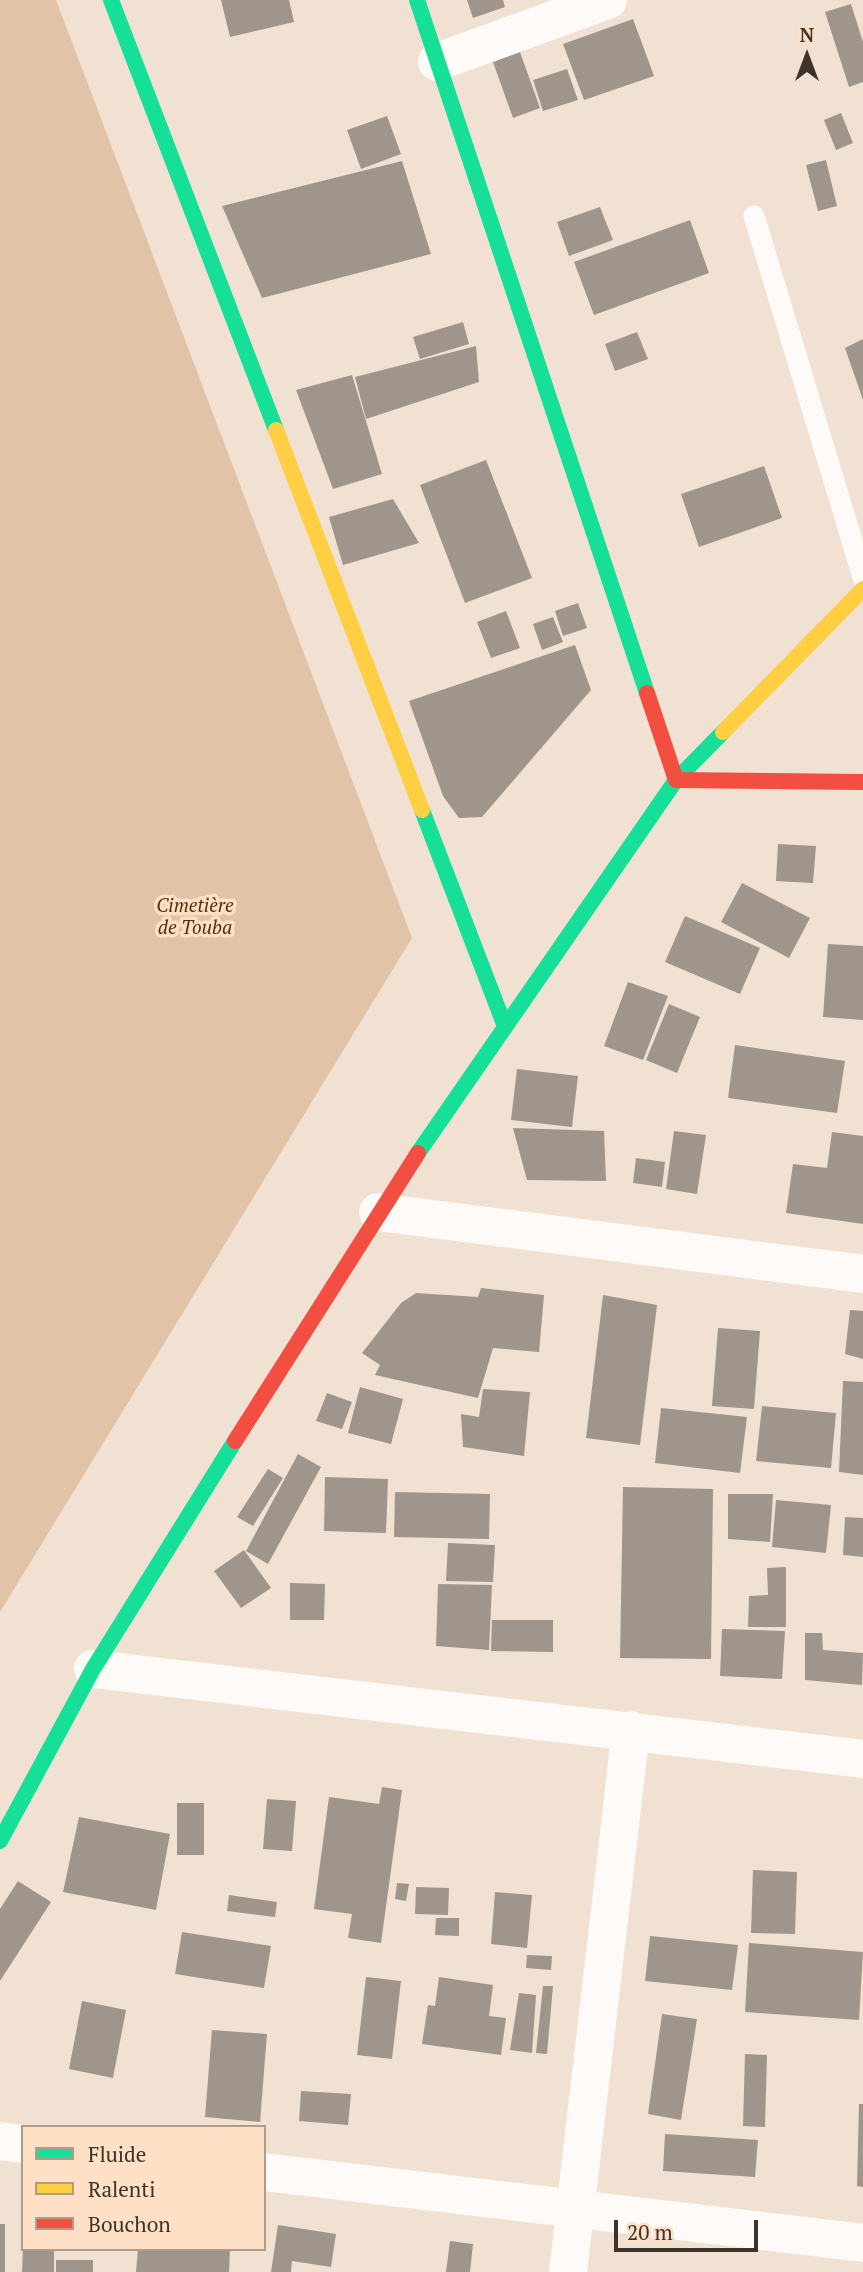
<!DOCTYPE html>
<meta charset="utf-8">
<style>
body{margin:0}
#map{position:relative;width:863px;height:2272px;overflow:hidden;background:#f1e1d3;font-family:"PT Serif",serif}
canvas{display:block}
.legend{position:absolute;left:21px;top:2125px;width:245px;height:126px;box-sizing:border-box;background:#fee0c6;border:2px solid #b29b87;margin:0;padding:9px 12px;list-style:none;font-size:21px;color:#3f3329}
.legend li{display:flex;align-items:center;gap:14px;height:35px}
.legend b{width:35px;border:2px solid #b29b87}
.north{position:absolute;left:772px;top:21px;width:70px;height:70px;-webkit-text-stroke:5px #fee0c6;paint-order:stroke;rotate:0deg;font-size:19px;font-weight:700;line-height:28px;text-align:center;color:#3f3329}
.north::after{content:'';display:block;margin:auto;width:24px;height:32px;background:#3f3329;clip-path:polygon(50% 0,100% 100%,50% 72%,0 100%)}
.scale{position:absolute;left:614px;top:2220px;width:144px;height:32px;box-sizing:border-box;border:4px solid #3f3329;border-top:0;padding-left:9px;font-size:21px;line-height:24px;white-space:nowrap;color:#3f3329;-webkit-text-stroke:5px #fee0c6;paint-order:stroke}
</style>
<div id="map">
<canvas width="863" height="2272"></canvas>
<ul class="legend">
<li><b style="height:9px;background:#16e098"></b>Fluide</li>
<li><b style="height:9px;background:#ffcf43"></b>Ralenti</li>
<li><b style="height:9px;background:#f24e42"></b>Bouchon</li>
</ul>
<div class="north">N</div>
<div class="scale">20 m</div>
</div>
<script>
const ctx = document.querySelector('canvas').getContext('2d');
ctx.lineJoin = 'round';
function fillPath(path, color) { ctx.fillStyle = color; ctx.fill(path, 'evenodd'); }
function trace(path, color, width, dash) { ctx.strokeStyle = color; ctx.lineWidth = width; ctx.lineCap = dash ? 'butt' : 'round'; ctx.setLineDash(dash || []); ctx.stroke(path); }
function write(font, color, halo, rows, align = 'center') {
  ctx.font = font + ' "PT Serif",serif'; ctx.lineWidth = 7; ctx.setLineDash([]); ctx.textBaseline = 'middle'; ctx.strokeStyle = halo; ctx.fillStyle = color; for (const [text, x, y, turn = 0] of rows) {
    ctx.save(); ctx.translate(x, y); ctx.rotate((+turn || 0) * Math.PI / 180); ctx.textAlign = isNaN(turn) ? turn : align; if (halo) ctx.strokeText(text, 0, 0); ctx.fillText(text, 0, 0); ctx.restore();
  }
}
fillPath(new Path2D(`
 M0 0H56L412 938 0 1612Z`), '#e1c3a8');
fillPath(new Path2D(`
 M221 0H289L294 22 230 37Z
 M467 0H503L505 7 473 18Z
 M851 4 863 42V82L849 87 825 12Z
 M633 19 654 76 584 100 563 44Z
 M520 52 540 108 513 118 493 62Z
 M567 69 578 100 543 111 533 80Z
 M841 113 853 143 836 150 824 120Z
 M387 116 401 154 361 169 347 130Z
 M826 160 837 206 818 211 806 165Z
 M402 161 431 254 262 298 222 206Z
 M600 207 613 240 569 256 557 222Z
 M690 220 709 273 594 315 574 262Z
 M463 322 469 344 420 359 413 337Z
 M637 332 648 359 615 371 605 344Z
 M863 339V400L845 348Z
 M476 346 479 382 366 419 355 377Z
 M352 375 382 474 333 489 296 390Z
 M486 460 532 578 465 603 420 485Z
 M764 466 782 518 699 547 681 494Z
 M393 499 419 543 343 565 329 517Z
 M578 603 587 628 563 636 555 611Z
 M506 611 520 648 491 658 477 622Z
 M553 617 563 642 542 650 533 624Z
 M575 645 591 690 482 817 459 818 443 796 409 701Z
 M778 844 816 846 813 883 776 881Z
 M742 883 810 918 789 958 721 922Z
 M685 916 760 948 740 994 665 962Z
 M828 944 863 946V1020L823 1017Z
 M628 982 668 996 643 1060 604 1046Z
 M669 1004 700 1017 677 1073 646 1060Z
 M735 1045 845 1061 837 1113 728 1098Z
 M517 1069 578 1076 572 1127 511 1120Z
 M513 1128 604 1131 606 1181 527 1180Z
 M674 1131 706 1135 697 1194 666 1189Z
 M832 1132 863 1136V1224L786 1213 793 1164 827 1168Z
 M636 1158 665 1162 662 1187 633 1183Z
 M481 1288 544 1295 539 1352 493 1348 478 1398 375 1375 380 1365 362 1353 401 1303 416 1293 478 1297Z
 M603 1295 657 1305 640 1445 586 1438Z
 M850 1310 863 1311V1359L845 1354Z
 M718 1328 760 1331 754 1409 712 1406Z
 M843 1381 863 1382V1475L839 1472Z
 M360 1387 403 1399 391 1444 348 1433Z
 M483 1389 530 1392 524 1456 463 1447 461 1414 479 1417Z
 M327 1393 352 1402 342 1429 316 1421Z
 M762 1406 836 1413 831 1468 756 1461Z
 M661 1408 747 1417 740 1473 655 1463Z
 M298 1454 321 1467 268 1564 246 1551Z
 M268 1469 283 1478 253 1526 237 1517Z
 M325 1477 388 1479 386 1533 324 1531Z
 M623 1487 713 1489 711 1659 620 1658Z
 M395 1492 490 1494 489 1539 394 1537Z
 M728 1494H773L770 1542 728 1539Z
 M776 1500 831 1505 826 1553 772 1547Z
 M845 1517 863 1518V1557L843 1555Z
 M448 1543 495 1545 493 1582 446 1581Z
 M244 1550 271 1588 241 1608 214 1571Z
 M786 1567V1627H748L749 1596 768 1595 767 1568Z
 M290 1583 325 1584 324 1620H290Z
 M438 1584 492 1585 489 1650 436 1646Z
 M492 1620H553V1652L491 1651Z
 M722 1629 785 1631 782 1679 720 1676Z
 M805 1633H822L823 1650 863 1653 862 1685 805 1680Z
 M382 1787 402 1790 381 1943 348 1938 352 1914 314 1909 329 1797 379 1804Z
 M267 1799 296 1801 292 1851 263 1849Z
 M177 1803H204V1855H177Z
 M79 1817 170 1834 156 1910 63 1892Z
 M753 1870 797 1872 795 1934 751 1933Z
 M18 1881 51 1902 0 1981V1909Z
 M397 1883 409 1884 406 1901 395 1899Z
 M416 1887 449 1888 448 1915 415 1914Z
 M495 1892 532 1895 527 1948 491 1944Z
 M229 1895 277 1902 275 1917 227 1911Z
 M436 1918H459V1936L435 1935Z
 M182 1932 271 1946 264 1988 175 1974Z
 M650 1936 738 1945 732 1990 645 1981Z
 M749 1943 863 1952 859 2020 745 2012Z
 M527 1955 552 1956 551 1970 526 1968Z
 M366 1977 401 1981 392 2059 357 2055Z
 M439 1977 493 1985 489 2016 506 2018 501 2055 422 2044 428 2005 435 2006Z
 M543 1986H553L547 2054 536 2053Z
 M519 1993 536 1995 532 2053 510 2050Z
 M82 2001 126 2010 113 2078 69 2069Z
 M662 2014 697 2019 681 2120 648 2114Z
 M212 2030 267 2034 260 2122 205 2117Z
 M745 2054 767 2055 765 2127 743 2126Z
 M301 2091 351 2094 348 2125 299 2121Z
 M859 2104H863V2187L857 2186Z
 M665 2134 758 2140 755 2177 663 2171Z
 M0 2224H5V2272H0Z
 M278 2225 336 2234 331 2267 292 2261 291 2272H271Z
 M450 2241 473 2244 470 2272H446Z
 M23 2249H54V2272H22Z
 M138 2249H230L229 2272H136Z
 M56 2260H93V2272H56Z`), '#a0958a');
trace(new Path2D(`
 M754 216 863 577`), '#fdfaf8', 21);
trace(new Path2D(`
 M437 62 608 0
 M378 1212 863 1274
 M93 1669 863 1759
 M0 2141 23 2144
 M264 2172 863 2243
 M568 2272 631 1730`), '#fdfaf8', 38);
trace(new Path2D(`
 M111 0 276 430
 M417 0 647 693
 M422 810 504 1024
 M418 1153 676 780 723 732
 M0 1841 93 1669 235 1441`), '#16e098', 16);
trace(new Path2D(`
 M276 430 422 810
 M723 732 863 589`), '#ffcf43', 16);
trace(new Path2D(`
 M647 693 676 780 863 782
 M235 1441 418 1153`), '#f24e42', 16);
write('italic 19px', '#543008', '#fee0c6', [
 ["Cimetière",195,907],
 ["de Touba",195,929]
]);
</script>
